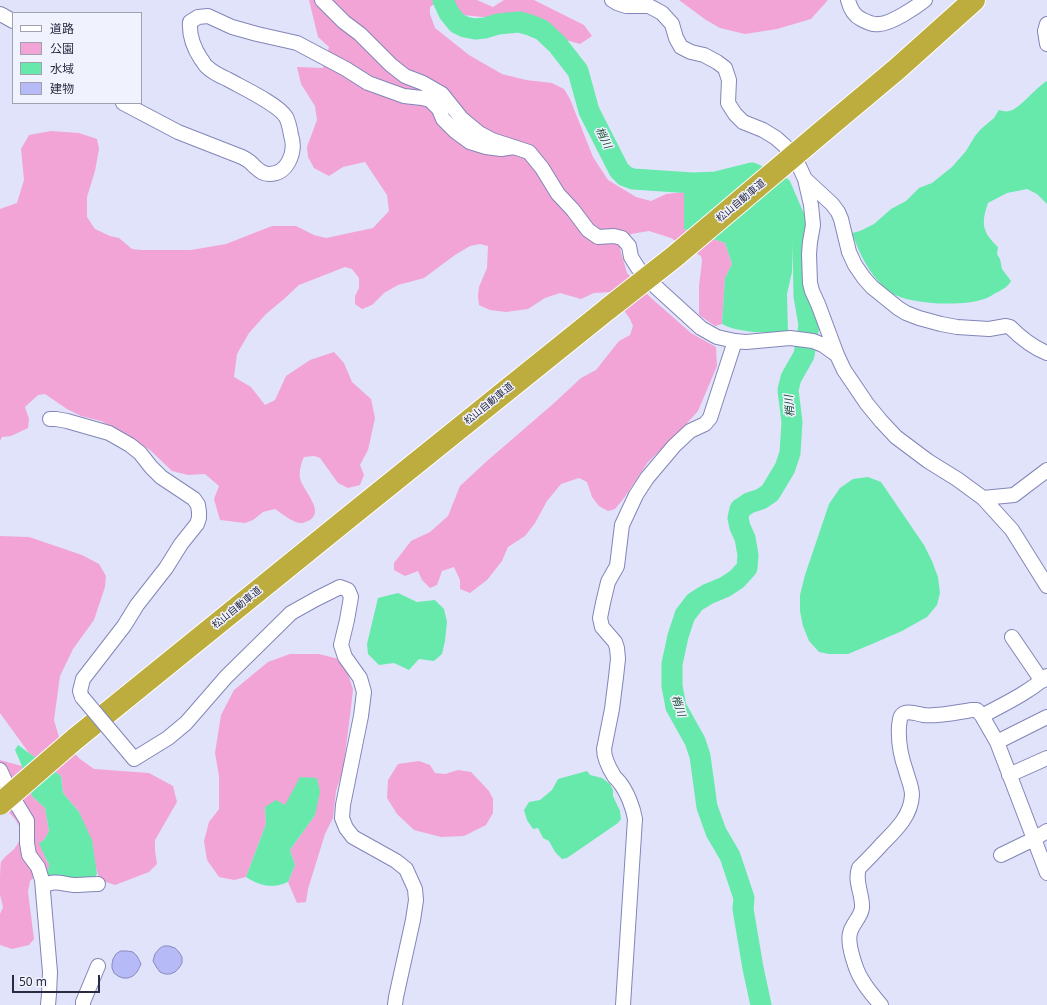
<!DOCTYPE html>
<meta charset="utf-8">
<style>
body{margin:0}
#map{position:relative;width:1047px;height:1005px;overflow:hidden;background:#e1e3fa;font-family:"Noto Sans","Noto Sans JP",sans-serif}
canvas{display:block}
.legend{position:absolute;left:12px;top:12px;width:130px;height:92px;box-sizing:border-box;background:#f0f2fd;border:1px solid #a0a2b1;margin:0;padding:5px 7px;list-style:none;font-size:12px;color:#292b40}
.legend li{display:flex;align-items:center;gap:8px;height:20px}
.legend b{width:20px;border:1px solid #a0a2b1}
.scale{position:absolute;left:12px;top:975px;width:88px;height:18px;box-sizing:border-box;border:2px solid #292b40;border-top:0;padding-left:5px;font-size:12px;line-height:14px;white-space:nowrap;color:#292b40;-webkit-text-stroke:3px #f0f2fd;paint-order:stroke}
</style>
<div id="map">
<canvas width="1047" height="1005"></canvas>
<ul class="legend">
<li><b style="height:5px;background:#fff"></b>道路</li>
<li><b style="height:11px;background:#f2a4d6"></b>公園</li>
<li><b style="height:11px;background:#67e9ac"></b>水域</li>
<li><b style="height:11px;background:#b6bbf8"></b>建物</li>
</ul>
<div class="scale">50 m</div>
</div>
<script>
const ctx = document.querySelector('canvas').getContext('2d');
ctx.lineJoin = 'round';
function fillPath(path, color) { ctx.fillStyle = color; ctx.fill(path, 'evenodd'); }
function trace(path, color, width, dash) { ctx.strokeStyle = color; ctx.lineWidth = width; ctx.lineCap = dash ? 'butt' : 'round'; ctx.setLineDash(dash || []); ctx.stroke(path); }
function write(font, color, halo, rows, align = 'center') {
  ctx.font = font + ' "Noto Sans","Noto Sans JP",sans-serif'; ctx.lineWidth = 3; ctx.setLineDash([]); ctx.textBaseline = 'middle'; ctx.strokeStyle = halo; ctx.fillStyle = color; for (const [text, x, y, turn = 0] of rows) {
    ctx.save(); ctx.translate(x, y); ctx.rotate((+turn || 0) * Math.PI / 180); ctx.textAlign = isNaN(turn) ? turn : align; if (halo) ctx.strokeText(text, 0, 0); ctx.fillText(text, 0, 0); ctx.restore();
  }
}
fillPath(new Path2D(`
 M309 0H477L493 7 504 0H534L584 25 592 36 580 44 566 40 540 25 531 17 521 15 502 19 463 15 451 5 444 1 437 2 430 7V14L435 28 469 55 502 74 526 80 552 83 564 89 570 99 593 157 608 180 636 197 651 201 666 194 684 192V229L725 243 732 264 725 278 722 324 715 326 699 315V286L702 261 701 256 671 238 649 231 631 234 620 249 627 273 650 297 691 333 716 347 717 366 698 411 680 431 648 462 624 498 615 509 608 511 599 506 592 497 587 482 579 478 561 484 547 501 535 523 525 536 508 547 502 561 487 580 470 593 460 589V580L454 567 442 571 437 585 430 588 422 580 418 571 405 576 394 570V563L411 541 430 532 448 516 460 486 487 461 553 404 581 378 596 370 619 341 630 335 633 326 630 319 611 292 594 293 581 299 560 293 545 298 528 309 506 312 490 310 479 305 478 296 479 287 487 268 488 246 480 244 470 246 455 255 424 278 398 285 384 293 372 305 362 309 355 304V296L359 288V278L352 269 345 267 299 285 284 299 266 314 249 333 237 354 234 377 251 387 265 405 275 400 286 376 310 360 334 352 344 363 352 382 371 399 375 418 368 450 360 465 364 475 360 485 348 488 338 483 320 458 314 456 304 457C301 464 299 470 300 478 302 490 327 512 308 521 308 521 303 523 303 523 293 524 283 514 275 509L263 512 253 520 245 523 220 520 214 499 219 486 205 474 188 475 172 471 150 450 122 432 101 421 81 416 67 409 45 394 38 395 25 407 29 419 28 428 11 436 2 437 0 441V209L17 203 24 180 21 149 29 135 51 131 79 133 97 139 99 149 95 171 87 197V217L95 229 110 236 119 238 132 249 141 250H191L226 244 272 226H296L314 235 326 238 373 228 389 211 387 195 365 162 343 167 329 176 314 168 308 157 307 147 317 120 315 106 301 84 297 67 323 68 329 47 318 37Z
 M679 0H828L811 19 777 29 745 34 720 28 706 20Z
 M0 536 29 537 82 555 99 564 106 576 105 587 94 620 73 649 60 676 54 720 59 737 80 759 94 769 149 773 173 786 177 802 155 840V851L157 864 149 872 115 885 103 881 99 878 79 812 63 793 61 776 29 753 0 713Z
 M290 654H319L339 659 348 674 353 689 351 708 343 770 336 791 333 818 325 834 308 889 306 902 297 903 288 882 295 865 290 850 315 815 285 805 265 807 266 824 246 877 234 880 219 877 207 860 204 841 209 822 219 809V776L215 753 221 715 234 690 268 662Z
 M0 760 22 766 32 796 45 808 49 831 44 840 45 857 49 864V868L46 872 39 873 30 881 28 892 34 939 29 945 12 949 0 945V914L3 907C2 903 1 899 0 895 0 890 0 865 1 862 5 856 10 853 14 849 31 829 13 818 0 803Z
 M419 761 430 765 435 773 445 774 458 770 471 772 489 791 493 799V813L486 825 464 836 441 837 414 830 397 814 387 798 388 780 398 764Z`), '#f2a4d6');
fillPath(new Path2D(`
 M1047 81V204L1037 194 1027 189 1007 193 988 203C981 223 982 232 998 247L997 254 1000 259 1002 269 1011 281C1008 287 1003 289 998 292 993 294 989 298 984 299 963 307 904 305 887 290 869 274 860 255 852 233L860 231 874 224 891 209 906 201 919 188 932 183 952 167 966 151 975 136 981 129 994 118 999 110C1002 111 1006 112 1009 111 1019 110 1036 87 1047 81Z
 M745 183 771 191 788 222 793 241 792 272 787 294 788 333C769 333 738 333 722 324L725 278 732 264 725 243 684 229V192L720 189Z
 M868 477 881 482 924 545 932 561 938 577 940 593 937 605 927 617 902 631 872 644 848 654H829L819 652 809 641 803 626 800 611V595L805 575 829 504 840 488 853 479Z
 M398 593 417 602 435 600 444 609 447 622 445 641 442 654 434 661 419 659 409 670 394 663 379 665 368 654 367 644 378 598Z
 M18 745 61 776 63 793 79 812 92 840 97 874 94 878C79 880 63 877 48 875L46 872 49 868V864L45 857 39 843 44 840 49 831 45 808 32 796 22 766 15 750Z
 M587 771 590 775 602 778 610 784 613 790V796L620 811 621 819 618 823 567 858 562 859 555 852 549 841 543 838 538 828 533 829 527 820 524 810 529 802 540 800 552 790 558 779Z
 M300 777 317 778 320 792 315 815 290 850 295 865 288 882C272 889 260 886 246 877L266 824 265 807 276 800 285 805Z`), '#67e9ac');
trace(new Path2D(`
 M443 0 449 13 457 23 465 27 475 29 485 28 498 24 519 22 530 25 542 30 557 44 578 71 589 111 619 170 625 176 633 179 693 183 716 182 752 173 781 187 803 238 804 296 809 325 804 355 791 378 788 390 792 422 790 453 785 468 770 493 761 499 749 503 740 509 738 518 740 527 745 538 748 555 747 568 737 579 725 587 708 594 695 602 685 615 678 636 672 664V686L676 707 695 741 700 756 707 807 716 832 730 856 744 898 743 909 753 968 761 1005`), '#67e9ac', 21);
const building = new Path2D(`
 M164 946H169L175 948 179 952 182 957V963L179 968 175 972 170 974H165L160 972 157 968 153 961 155 954 159 949Z
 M121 951H127L133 952 137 956 141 964 137 972 133 976 128 978H123L118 976 114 973 112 968V964L113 959 116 954Z`);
fillPath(building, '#b6bbf8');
trace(building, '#878abd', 1);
const minor = new Path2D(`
 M322 0 344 22 360 34 391 65 405 76 423 83 442 94 462 119 479 133 492 140 529 152 542 168 558 194 573 210 588 230 598 237 614 236 622 238 629 246 631 257 638 268 656 287 701 328 717 337 735 341 746 342 790 338 813 341 823 345 837 355
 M612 0 617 3 626 6H649L662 13 672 24 676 38 681 47 691 52 704 55 717 62 725 68 729 80 728 103 735 114 743 122 763 130 776 138 785 146 799 166 805 179 811 205 813 225 810 242 809 254 810 283 812 291 818 304 837 355 844 370 867 404 881 421 896 437 928 461 957 479 983 498 1012 530 1047 586
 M848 0C850 8 853 15 861 19 867 22 872 25 879 24 891 24 916 7 925 0
 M0 14 4 16 13 21
 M1047 24 1045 31 1047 44
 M123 103 178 132 242 157C246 159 251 162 254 166 259 170 262 174 269 174 278 174 285 169 289 161 293 153 294 144 291 135 290 129 289 123 286 117 278 104 241 87 227 79 220 76 212 72 206 66 204 64 203 61 201 59 193 47 189 36 190 22L198 17 208 16 232 27 257 34 297 43 346 69 368 83 404 96 422 98 430 100 439 109 443 119 455 131 470 142 486 147 501 149 514 147
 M805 179 832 204 838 212 841 219 849 252 855 265 864 278 872 287 898 308 906 313 919 318 941 324 957 327 989 329 1006 326 1010 327C1021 338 1032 347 1047 353
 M50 419H56L67 421 109 433 130 445 140 453 151 467 161 477 194 499 198 505 199 512V518L197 524 181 544 166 568 137 605 124 626 83 679 80 691 82 697
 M983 498 1014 495 1047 470
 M1012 637 1042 681
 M982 716C1004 704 1028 693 1047 676
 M1047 717 997 742 1047 873
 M130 754 134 759 168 738 186 723 226 677 291 613 316 599 340 587 348 590 351 597 347 620 341 645 345 657 360 678 364 692 361 716 343 805 342 818 346 828 353 837 396 861 406 869 415 889 416 900 413 920 396 997 395 1005
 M0 770 13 798 27 821V843L29 855 38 867 42 880 50 972 49 994 48 1005
 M1009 775 1047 758
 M1001 855 1034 839 1047 831
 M43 887C52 879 63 884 74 885 82 885 90 884 98 884
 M83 1005V1002L98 966
 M623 1005 635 819C633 807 627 792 620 783 618 780 615 778 614 776 609 768 604 757 604 749L612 709 616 677 618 659 617 648 615 642 602 627 600 618 603 603 608 582 617 566 622 525 636 495 647 478 674 446 690 431 705 424 710 418 735 341
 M881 1005C874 997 867 989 862 980 856 971 847 944 850 933 852 924 861 917 862 908 863 894 854 882 859 868 867 860 875 852 882 844 896 830 911 816 912 795 912 787 908 779 906 771 901 757 898 741 899 726 900 721 899 715 905 713 910 711 918 714 923 715 936 717 958 712 972 710H977L982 716 997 742`);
const motorway = new Path2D(`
 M823 131 897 69 974 0
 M75 739 343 522 609 308`);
trace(minor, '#8286b8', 16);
trace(motorway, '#fff', 24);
trace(minor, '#fff', 14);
trace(motorway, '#bdad3e', 22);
const minorBridge = new Path2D(`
 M82 697 130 754`);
const motorwayBridge = new Path2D(`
 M609 308 674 257 823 131
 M0 804 75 739`);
trace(minorBridge, '#8286b8', 16, []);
trace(motorwayBridge, '#fff', 24, []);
trace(minorBridge, '#fff', 14);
trace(motorwayBridge, '#bdad3e', 22);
write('10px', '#292b40', '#f0f2fd', [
 ["松山自動車道",741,201,-40],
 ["松山自動車道",489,404,-39],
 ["松山自動車道",237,608,-39]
]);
write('italic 11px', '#164c34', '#f0f2fd', [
 ["梢川",603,138,63],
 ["梢川",790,406,-95],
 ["梢川",678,706,71]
]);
</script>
